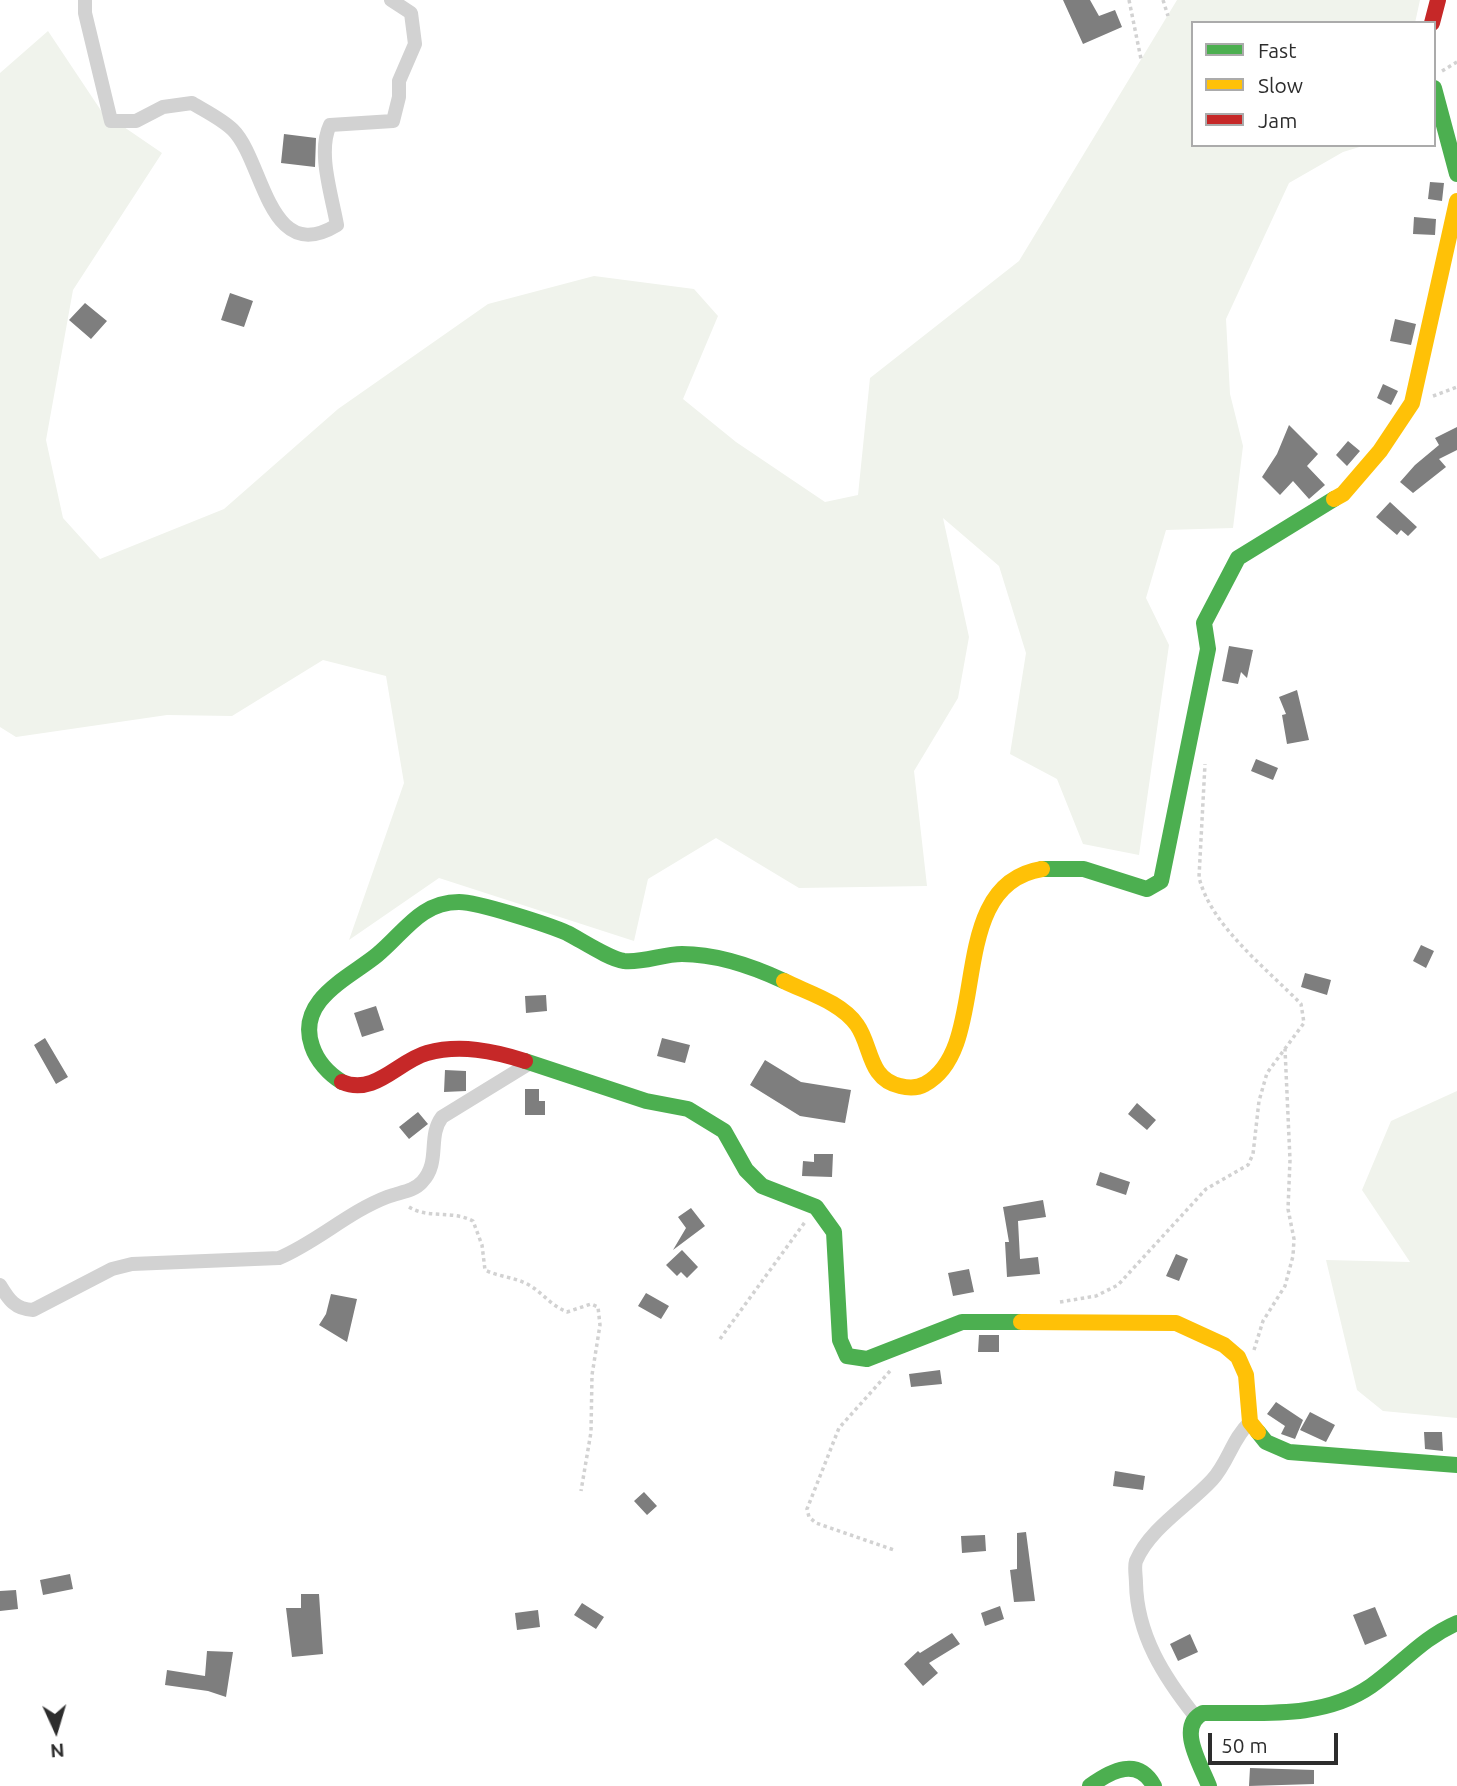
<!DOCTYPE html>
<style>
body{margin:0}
#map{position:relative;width:1457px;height:1786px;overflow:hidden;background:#fff;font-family:Ubuntu,sans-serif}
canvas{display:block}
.legend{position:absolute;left:1191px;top:21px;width:245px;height:126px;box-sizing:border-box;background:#fff;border:2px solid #ababab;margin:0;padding:9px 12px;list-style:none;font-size:21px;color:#2d2d2d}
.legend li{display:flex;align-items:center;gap:14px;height:35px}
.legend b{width:35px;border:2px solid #ababab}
.north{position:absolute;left:21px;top:1695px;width:70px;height:70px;-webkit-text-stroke:5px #fff;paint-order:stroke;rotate:176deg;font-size:19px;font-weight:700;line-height:28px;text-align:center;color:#2d2d2d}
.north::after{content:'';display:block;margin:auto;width:24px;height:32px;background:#2d2d2d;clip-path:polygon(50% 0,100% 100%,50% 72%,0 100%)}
.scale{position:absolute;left:1208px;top:1733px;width:130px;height:32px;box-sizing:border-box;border:4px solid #2d2d2d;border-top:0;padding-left:9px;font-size:21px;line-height:24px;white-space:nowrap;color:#2d2d2d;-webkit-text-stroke:5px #fff;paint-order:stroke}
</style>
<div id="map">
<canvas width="1457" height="1786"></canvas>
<ul class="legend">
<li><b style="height:9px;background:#4caf50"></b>Fast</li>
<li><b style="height:9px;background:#ffc107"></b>Slow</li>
<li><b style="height:9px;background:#c62828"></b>Jam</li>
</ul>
<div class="north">N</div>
<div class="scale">50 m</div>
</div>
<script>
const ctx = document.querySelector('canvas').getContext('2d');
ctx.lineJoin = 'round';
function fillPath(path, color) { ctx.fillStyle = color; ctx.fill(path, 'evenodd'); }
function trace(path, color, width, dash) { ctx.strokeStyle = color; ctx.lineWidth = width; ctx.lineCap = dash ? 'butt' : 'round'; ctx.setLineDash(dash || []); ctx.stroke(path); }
fillPath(new Path2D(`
 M1177 0H1420L1415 23H1193V145H1366L1343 152 1289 183 1226 319 1230 394 1243 446 1233 528 1166 530 1146 598 1169 645 1139 855 1083 844 1057 779 1010 754 1026 653 999 566 943 518 969 637 958 698 914 771 927 886 799 888 716 838 648 879 634 941 439 878 349 940 404 783 386 676 323 660 232 716 167 715 16 737 0 727V73L48 31 102 112 162 153 73 290 46 440 63 518 100 559 224 509 338 409 488 304 594 276 694 289 718 316 683 399 736 442 825 502 858 495 870 378 1019 261Z
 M1457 1091V1418L1383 1411 1357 1390 1326 1260 1410 1262 1362 1190 1391 1121Z`), '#f0f3ec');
fillPath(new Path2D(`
 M1063 0H1090L1099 16 1115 10 1122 27 1083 44Z
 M284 134 316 138 315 167 281 163Z
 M1430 182 1444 183 1442 201 1428 199Z
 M1414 217 1436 219 1435 235 1413 234Z
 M230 293 253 301 244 327 221 320Z
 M85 303 107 321 91 339 69 320Z
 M1395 319 1416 324 1411 345 1390 341Z
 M1383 384 1398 391 1391 405 1377 398Z
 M1289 425 1318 454 1307 466 1325 485 1309 499 1293 481 1280 495 1262 477 1277 454Z
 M1457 427V450L1439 459 1446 467 1413 493 1400 482 1415 465 1439 445 1435 438Z
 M1348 441 1360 451 1347 466 1336 455Z
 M1390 502 1417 527 1408 536 1401 530 1397 535 1376 517Z
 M1229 646 1253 650 1247 678 1241 672 1238 684 1222 681Z
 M1297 690 1309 740 1287 744 1282 715 1286 714 1279 697Z
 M1256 759 1278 768 1273 780 1251 771Z
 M1421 945 1434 951 1426 968 1413 961Z
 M1305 973 1331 980 1327 995 1301 987Z
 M546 995 547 1011 526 1013 525 996Z
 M376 1006 384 1030 362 1037 354 1013Z
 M45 1038 68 1077 56 1084 34 1045Z
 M662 1038 690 1045 685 1063 657 1056Z
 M765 1060 801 1082 851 1090 845 1123 800 1116 750 1085Z
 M445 1070 466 1071V1091L444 1092Z
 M525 1089H539V1101H545V1115H525Z
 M1137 1103 1156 1120 1147 1130 1128 1114Z
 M418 1112 428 1124 409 1139 399 1127Z
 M814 1154H833L832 1177 802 1176 803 1161 814 1162Z
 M1100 1172 1130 1182 1126 1195 1096 1185Z
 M1043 1200 1046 1217 1018 1221 1020 1259 1038 1257 1040 1274 1007 1277 1005 1242H1009L1003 1207Z
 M691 1208 705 1226 673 1250 686 1228 678 1217Z
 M682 1250 698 1267 687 1278 681 1272 677 1276 666 1265Z
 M1176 1254 1188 1259 1179 1281 1166 1276Z
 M969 1269 974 1292 953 1296 948 1273Z
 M646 1293 669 1306 661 1319 638 1306Z
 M331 1294 357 1299 347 1342 319 1325 326 1314Z
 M979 1335H999V1352H978Z
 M940 1370 942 1384 911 1387 909 1374Z
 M1276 1402 1303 1420 1295 1439 1281 1434 1285 1426 1267 1414Z
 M1310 1412 1335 1425 1326 1442 1300 1430Z
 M1424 1432H1442L1443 1451 1425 1449Z
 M1115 1471 1145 1476 1143 1490 1113 1486Z
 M644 1492 657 1506 647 1515 634 1501Z
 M1026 1532 1035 1601 1014 1602 1010 1570 1017 1569V1533Z
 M985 1535 986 1551 962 1553 961 1536Z
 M70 1574 73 1589 43 1595 40 1580Z
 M16 1590 18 1609 0 1611V1591Z
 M301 1594H319L323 1654 292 1657 286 1608H301Z
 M582 1603 604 1617 596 1629 574 1615Z
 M1000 1606 1004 1619 985 1626 981 1613Z
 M1375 1607 1387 1636 1365 1645 1353 1615Z
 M538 1610 540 1627 517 1630 515 1613Z
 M952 1633 960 1644 929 1663 938 1673 923 1686 904 1664 918 1651 920 1653Z
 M1190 1634 1198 1652 1178 1661 1170 1644Z
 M207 1651 233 1652 226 1697 208 1691 165 1685 167 1670 205 1676Z
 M1250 1768 1314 1770V1784L1249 1786Z`), '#7e7e7e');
trace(new Path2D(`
 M1129 0 1141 59
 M1163 0 1168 16
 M1442 71 1457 62
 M1433 396 1457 387
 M409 1207C428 1219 452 1210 473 1221L482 1245 485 1270C499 1277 515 1277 529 1285 543 1293 550 1305 567 1312L591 1304 598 1307 600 1325 592 1375 591 1432 581 1491
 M1060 1302 1096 1296 1118 1285 1206 1189 1248 1165 1253 1154 1259 1101 1267 1073 1304 1023 1301 1004C1266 968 1210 925 1199 877L1205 764
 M720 1339 805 1222
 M1254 1350 1263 1321 1285 1286 1293 1256 1294 1239 1288 1209 1290 1160 1285 1049
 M890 1371 839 1428 807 1509 809 1517 816 1523 894 1550`), '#d2d2d2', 3.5, [3.5, 3.5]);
trace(new Path2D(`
 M85 0V13L111 121H136L163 107 192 103C205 111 222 119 233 130 264 161 268 267 337 225 332 196 317 152 330 125L393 121 399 97V81L415 44 411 13 391 0
 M0 1285C9 1300 15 1309 33 1310L112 1269 132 1264 279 1258C317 1242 348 1212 387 1197 399 1192 413 1192 422 1182 441 1162 427 1137 442 1117L530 1063
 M1195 1716C1164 1677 1137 1635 1136 1583 1136 1576 1134 1567 1136 1561 1150 1528 1188 1506 1212 1480 1228 1463 1232 1439 1250 1422`), '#d2d2d2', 14);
trace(new Path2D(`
 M1434 88 1457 174
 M1042 869H1084L1147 889 1161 881 1208 649 1204 623 1238 558 1334 499
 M525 1061 646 1101 688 1109 724 1131 746 1170 762 1186 816 1207 834 1232 840 1340 847 1356 867 1359 962 1322H1021
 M342 1082C329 1074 317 1061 312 1046 296 1000 349 978 377 955 404 933 420 902 459 902 478 902 549 925 567 933 581 940 609 959 624 961 643 963 663 954 682 954 716 954 754 967 784 981
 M1258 1432 1266 1442 1289 1452 1457 1465
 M1090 1786C1112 1770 1138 1757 1154 1786
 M1209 1786C1201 1765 1176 1726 1203 1713 1259 1712 1322 1720 1371 1686 1401 1665 1422 1638 1457 1623`), '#4caf50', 16);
trace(new Path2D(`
 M1334 499 1343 494 1380 451 1412 403 1457 201
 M784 981C808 993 841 1002 857 1025 872 1046 868 1079 900 1086 908 1088 918 1088 925 1084 994 1047 942 885 1042 869
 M1021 1322 1176 1323 1224 1345 1238 1357 1246 1375 1250 1422 1258 1432`), '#ffc107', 16);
trace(new Path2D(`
 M1432 23 1438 0
 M342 1082C375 1096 398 1061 427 1053 460 1044 494 1051 525 1061`), '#c62828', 16);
</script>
